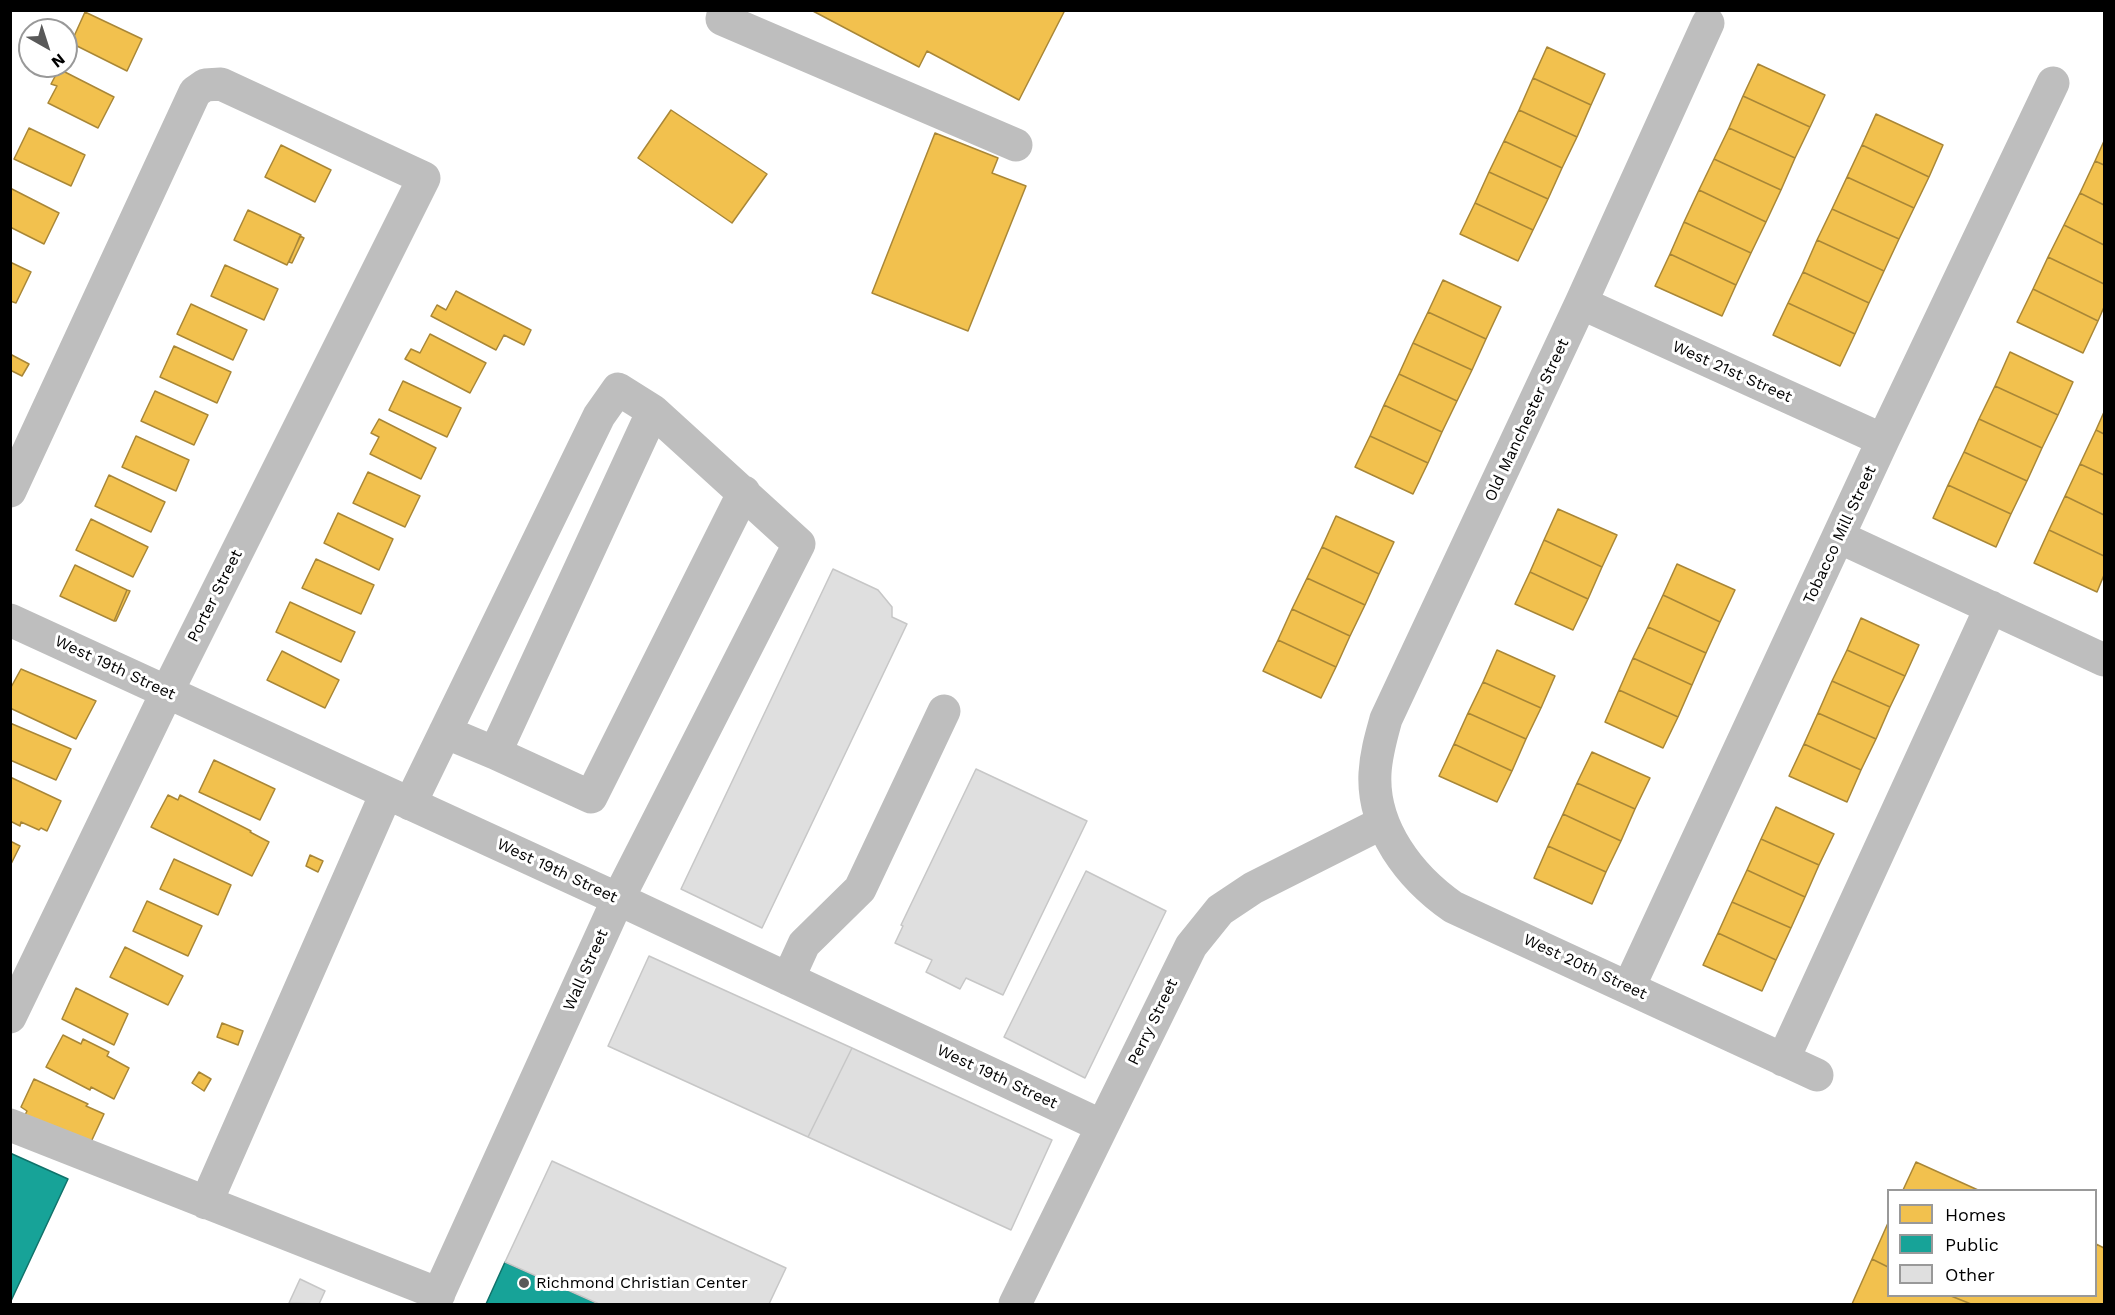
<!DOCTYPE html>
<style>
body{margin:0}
#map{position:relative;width:2115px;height:1315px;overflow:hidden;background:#fff;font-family:"Work Sans",sans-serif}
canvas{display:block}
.frame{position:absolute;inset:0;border:12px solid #000;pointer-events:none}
.legend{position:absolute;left:1887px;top:1189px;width:210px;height:108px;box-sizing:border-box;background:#fff;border:2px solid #999;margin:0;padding:8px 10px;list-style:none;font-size:18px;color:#000}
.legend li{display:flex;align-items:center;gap:12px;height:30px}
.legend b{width:30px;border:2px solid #999}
.north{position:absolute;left:18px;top:18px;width:60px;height:60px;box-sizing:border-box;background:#fff;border:2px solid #999;border-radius:50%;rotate:141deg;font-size:16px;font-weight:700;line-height:24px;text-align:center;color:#000}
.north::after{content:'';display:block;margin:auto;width:21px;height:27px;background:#595959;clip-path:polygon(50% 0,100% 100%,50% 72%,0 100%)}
</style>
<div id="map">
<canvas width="2115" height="1315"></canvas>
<div class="frame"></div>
<ul class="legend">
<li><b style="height:16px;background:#f2c14e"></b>Homes</li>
<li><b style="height:16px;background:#17a398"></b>Public</li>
<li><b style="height:16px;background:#dfdfdf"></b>Other</li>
</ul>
<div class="north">N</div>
</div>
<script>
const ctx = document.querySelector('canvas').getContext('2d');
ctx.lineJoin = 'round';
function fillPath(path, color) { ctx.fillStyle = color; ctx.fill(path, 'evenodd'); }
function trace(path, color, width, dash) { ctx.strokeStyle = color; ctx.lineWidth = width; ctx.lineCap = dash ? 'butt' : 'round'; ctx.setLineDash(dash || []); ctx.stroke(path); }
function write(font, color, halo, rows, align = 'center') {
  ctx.font = font + ' "Work Sans",sans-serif'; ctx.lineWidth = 6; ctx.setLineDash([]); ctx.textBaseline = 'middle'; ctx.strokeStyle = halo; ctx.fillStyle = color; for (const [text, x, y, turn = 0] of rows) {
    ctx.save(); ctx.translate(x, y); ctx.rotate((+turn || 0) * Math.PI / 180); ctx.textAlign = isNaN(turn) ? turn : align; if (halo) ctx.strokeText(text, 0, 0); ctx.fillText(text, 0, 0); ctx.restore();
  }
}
const homes = new Path2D(`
 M811 10H1065L1019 100 927 51 919 67Z
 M85 12 142 39 127 71 71 43Z
 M1547 47 1605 74 1591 105 1533 78Z
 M1758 64 1825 95 1810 127 1743 96Z
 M59 69 114 97 98 128 48 103 57 86 51 84Z
 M1533 78 1591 105 1577 137 1519 110Z
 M1743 96 1810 127 1795 158 1729 128Z
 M671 110 767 174 732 223 638 158Z
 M1519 110 1577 137 1562 168 1504 141Z
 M1876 114 1943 145 1929 177 1862 145Z
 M29 128 85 155 71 186 14 159Z
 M1729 128 1795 158 1781 190 1714 159Z
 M935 133 998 158 992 173 1026 186 968 331 872 293Z
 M1504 141 1562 168 1548 199 1489 172Z
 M2104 141V165L2095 161Z
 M281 145 331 170 315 202 265 177Z
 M1862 145 1929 177 1914 208 1847 177Z
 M1714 159 1781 190 1766 222 1699 190Z
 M2095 161 2104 165V205L2080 193Z
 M1489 172 1548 199 1533 230 1475 203Z
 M1847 177 1914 208 1899 239 1832 209Z
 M10 188 59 213 44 244 10 227Z
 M1699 190 1766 222 1751 253 1684 222Z
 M2080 193 2104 205V245L2064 225Z
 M1475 203 1533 230 1518 261 1460 234Z
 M1832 209 1899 239 1884 271 1817 240Z
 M248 210 301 235 287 265 234 240Z
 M1684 222 1751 253 1736 285 1670 254Z
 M2064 225 2104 245V284L2048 257Z
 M300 236 304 238 292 263 289 262Z
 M1817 240 1884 271 1869 303 1803 272Z
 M1670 254 1736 285 1722 316 1655 286Z
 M2048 257 2104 284V307L2098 321 2033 289Z
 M10 262 31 272 16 303 10 301Z
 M225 265 278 289 264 320 211 296Z
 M1803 272 1869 303 1855 334 1788 303Z
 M1443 280 1501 307 1486 339 1428 312Z
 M2033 289 2098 321 2083 353 2017 322Z
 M456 291 531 330 524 345 504 335 496 350 431 316 437 305 446 310Z
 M1788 303 1855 334 1840 366 1773 335Z
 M191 304 247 330 233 360 177 334Z
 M1428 312 1486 339 1472 370 1413 343Z
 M430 334 486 363 470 393 405 359 411 349 420 353Z
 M1413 343 1472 370 1457 401 1399 374Z
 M174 346 231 372 217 403 160 377Z
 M2010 352 2073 382 2058 415 1995 386Z
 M10 354 29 364 22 376 10 370Z
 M1399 374 1457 401 1442 432 1384 405Z
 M403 381 461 408 447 437 389 410Z
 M1995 386 2058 415 2042 448 1979 419Z
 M155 391 208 415 194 445 141 421Z
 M1384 405 1442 432 1428 463 1370 436Z
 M2104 412V434L2096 430Z
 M379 419 436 448 421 479 370 454 379 437 371 433Z
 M1979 419 2042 448 2027 481 1964 452Z
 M2096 430 2104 434V475L2080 464Z
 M136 436 189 460 176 491 122 467Z
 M1370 436 1428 463 1413 494 1355 467Z
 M1964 452 2027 481 2011 514 1948 485Z
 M2080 464 2104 475V515L2065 496Z
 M368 472 420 496 405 527 353 503Z
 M109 475 165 502 151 532 95 506Z
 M1948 485 2011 514 1996 547 1933 518Z
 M2065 496 2104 515V556L2049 530Z
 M1558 509 1617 535 1602 567 1544 540Z
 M338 513 393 539 379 570 324 543Z
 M1336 516 1394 542 1379 574 1322 547Z
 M91 519 148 547 133 577 76 550Z
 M2049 530 2104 556V575L2097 592 2034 563Z
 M1544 540 1602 567 1588 599 1530 572Z
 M1322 547 1379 574 1365 605 1307 578Z
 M316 559 374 585 361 614 302 588Z
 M1677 564 1735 590 1720 622 1663 595Z
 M75 565 127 590 114 621 60 596Z
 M1530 572 1588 599 1573 630 1515 604Z
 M1307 578 1365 605 1350 636 1292 609Z
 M127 590 130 591 116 621H114Z
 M1663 595 1720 622 1706 653 1648 627Z
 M290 602 355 632 341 662 276 632Z
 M1292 609 1350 636 1336 667 1278 640Z
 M1861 618 1919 645 1905 676 1847 650Z
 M1648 627 1706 653 1692 685 1633 658Z
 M1278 640 1336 667 1321 698 1263 671Z
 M1497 650 1555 676 1541 708 1483 682Z
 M1847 650 1905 676 1890 707 1832 681Z
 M282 651 339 680 325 708 267 680Z
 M1633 658 1692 685 1678 717 1619 690Z
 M21 669 96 701 76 739 10 708V689Z
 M1832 681 1890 707 1876 739 1818 713Z
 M1483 682 1541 708 1526 739 1468 713Z
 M1619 690 1678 717 1663 748 1605 722Z
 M1468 713 1526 739 1512 771 1454 744Z
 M1818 713 1876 739 1861 770 1804 744Z
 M10 723 71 749 56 780 10 760Z
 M1454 744 1512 771 1497 802 1439 776Z
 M1804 744 1861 770 1847 802 1789 776Z
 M1592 752 1650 778 1635 809 1577 783Z
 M214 760 275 789 260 820 199 792Z
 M10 777 61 801 47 831 41 828 39 830 21 822 20 826 10 821Z
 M1577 783 1635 809 1621 841 1563 814Z
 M168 795 178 800 180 795 251 831 250 832 269 842 252 876 151 827Z
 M1776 807 1834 834 1819 865 1761 839Z
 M1563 814 1621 841 1606 872 1548 846Z
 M1761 839 1819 865 1805 897 1747 870Z
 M10 841 20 846 10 866Z
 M1548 846 1606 872 1592 904 1534 878Z
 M310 855 323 861 318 872 306 866Z
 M174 859 231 885 218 915 160 889Z
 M1747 870 1805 897 1791 928 1732 902Z
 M147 901 202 926 188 956 133 931Z
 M1732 902 1791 928 1776 960 1718 933Z
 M1718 933 1776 960 1762 991 1703 965Z
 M125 947 183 976 168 1005 110 977Z
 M76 988 128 1014 114 1045 62 1019Z
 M222 1023 243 1031 238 1045 217 1037Z
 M63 1035 81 1044 83 1039 109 1052 107 1056 129 1068 114 1099 91 1087 90 1090 46 1067Z
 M199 1072 211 1079 204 1091 192 1083Z
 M34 1079 88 1104 86 1106 104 1114 91 1142 25 1115 27 1111 21 1107Z
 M1916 1162 1978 1190H1903Z
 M1888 1223V1267L1872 1259Z
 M2096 1244 2104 1248V1304H1971L1951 1296H2096Z
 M1872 1259 1888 1267V1296H1951L1971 1304H1852Z`);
fillPath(homes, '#f2c14e');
trace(homes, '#a98737', 1.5);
const public = new Path2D(`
 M10 1153 68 1179 10 1303Z
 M505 1262 599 1304H486Z`);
fillPath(public, '#17a398');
trace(public, '#10726a', 1.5);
const building = new Path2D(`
 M833 569 878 590 892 607V617L907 624 762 928 681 889Z
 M976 769 1087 821 1003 995 966 978 960 989 926 972 932 960 895 943 903 926 901 925Z
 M1086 871 1166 911 1085 1078 1004 1037Z
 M649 956 852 1048 808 1137 608 1046Z
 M852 1048 1052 1140 1011 1230 808 1137Z
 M552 1161 786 1268 769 1304H599L505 1262Z
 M300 1279 325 1291 319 1304 289 1303Z`);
fillPath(building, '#dfdfdf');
trace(building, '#c7c7c7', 1.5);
trace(new Path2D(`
 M724 10 722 19 1016 145
 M1708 23 1581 303 1386 719C1381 737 1376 754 1375 773 1372 828 1410 877 1453 907L1817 1075
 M1581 303 1883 440
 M10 491 195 92 205 85 221 84 424 178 167 692 10 1017
 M1839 537 2104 660
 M10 620 618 899 1102 1126
 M445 732 495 753
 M410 804 599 416 618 389 653 411
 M788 979 804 944 860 889 944 711
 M1629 987 1883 440 2053 83
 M1783 1060 1991 607
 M10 1125 439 1294
 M206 1203 386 794
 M434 1304 618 899 799 544 653 411 495 753 591 797 744 492
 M1015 1304 1191 946 1220 910 1253 888 1382 823`), '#bebebe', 33);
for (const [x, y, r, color] of [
 [524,1283,6,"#595959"]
]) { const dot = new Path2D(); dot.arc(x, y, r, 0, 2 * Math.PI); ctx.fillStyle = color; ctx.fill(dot); trace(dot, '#fff', 2); }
write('16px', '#000', '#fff', [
 ["West 21st Street",1732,372,24],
 ["Old Manchester Street",1527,420,-65],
 ["Tobacco Mill Street",1840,535,-65],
 ["Porter Street",215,596,-63],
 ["West 19th Street",115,668,25],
 ["West 19th Street",557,871,25],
 ["West 20th Street",1585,967,25],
 ["Wall Street",586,970,-66],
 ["Perry Street",1153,1022,-64],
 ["West 19th Street",997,1077,25]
]);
write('16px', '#000', '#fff', [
 ["Richmond Christian Center",536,1283]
], 'left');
</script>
